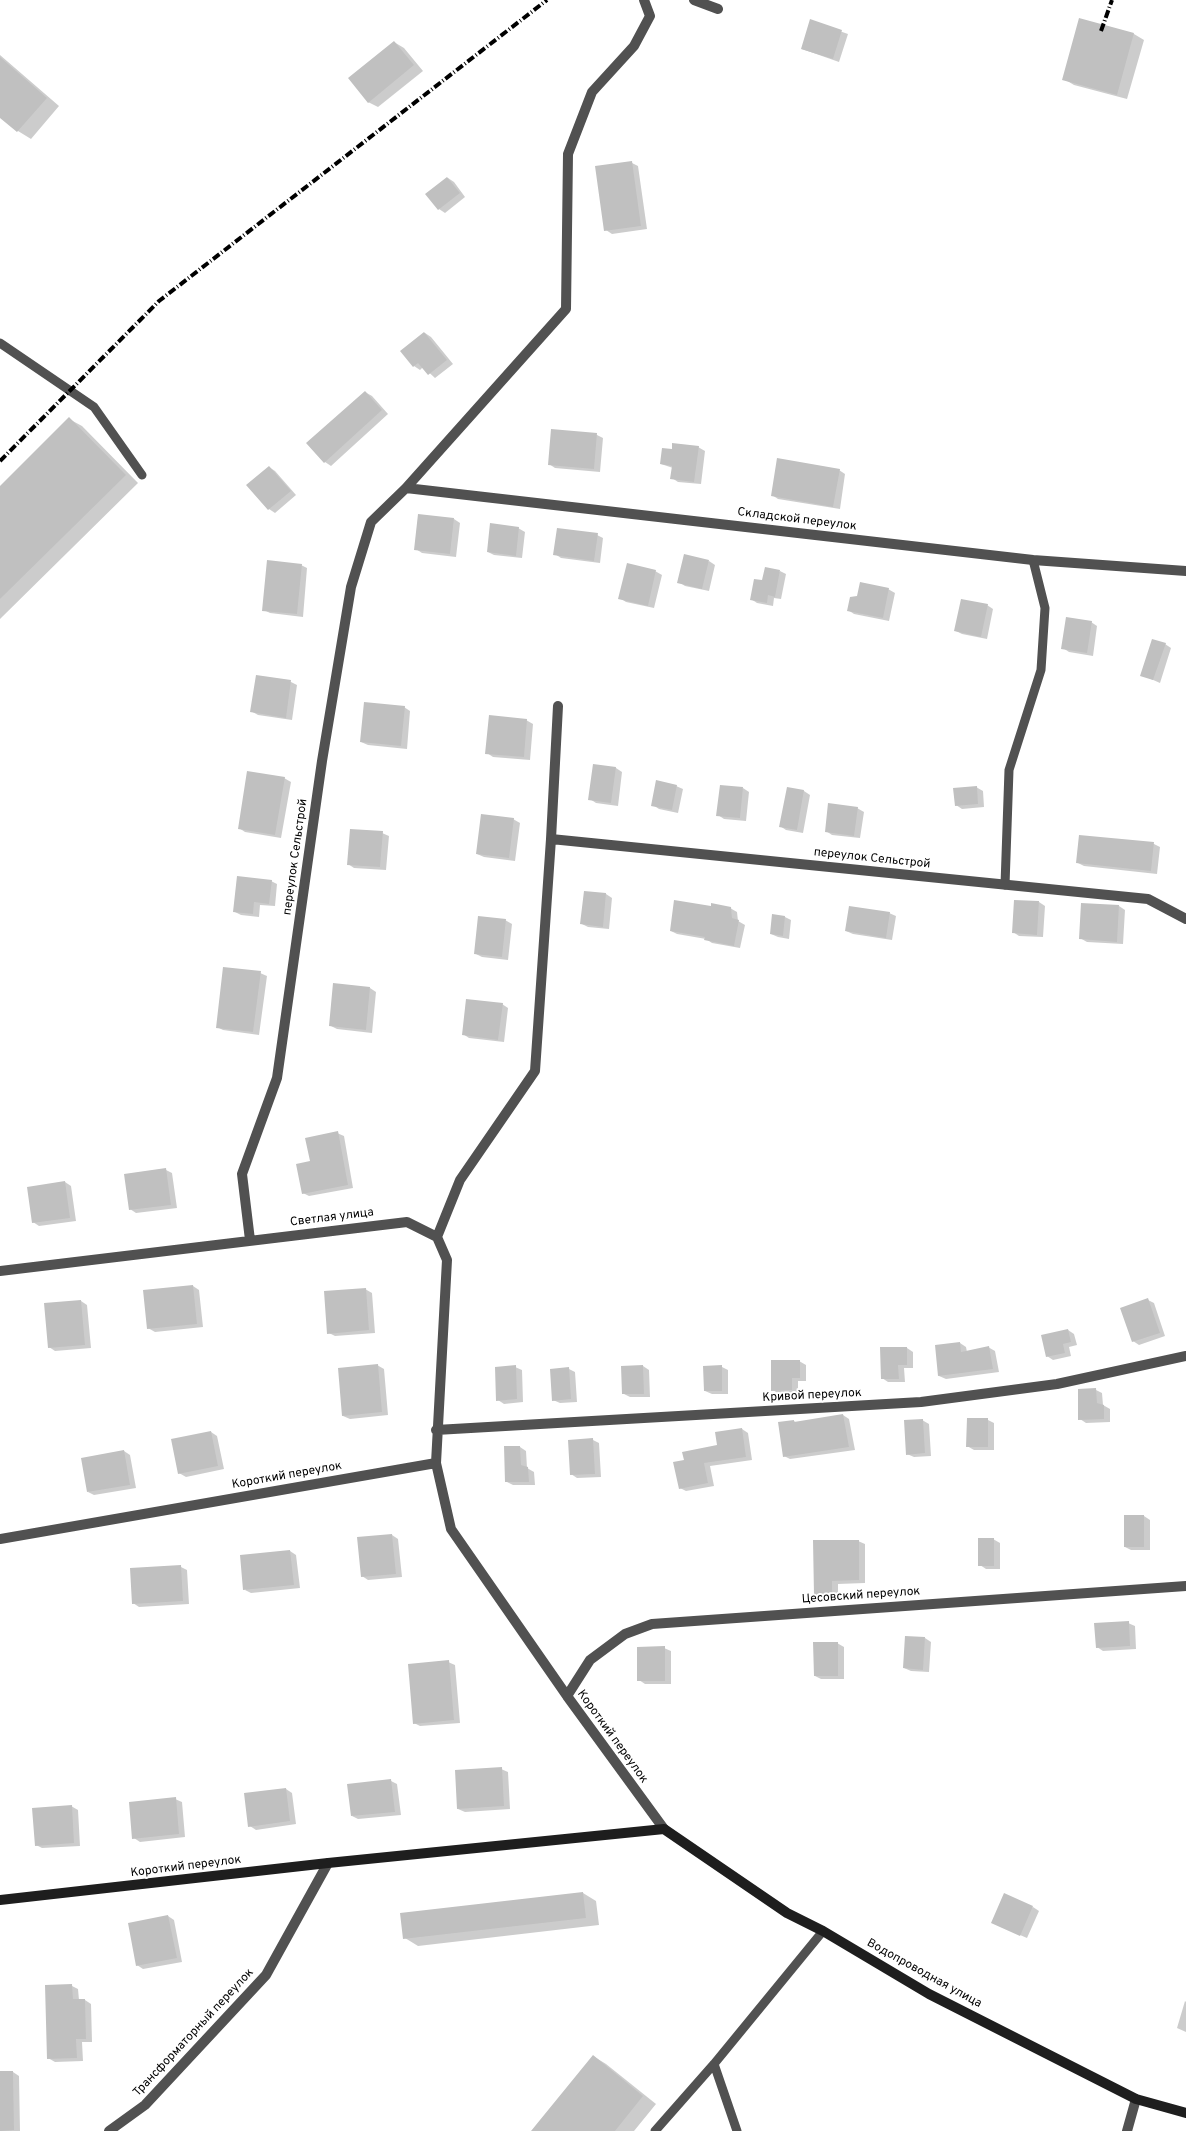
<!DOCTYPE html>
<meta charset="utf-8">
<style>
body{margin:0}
canvas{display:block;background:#fff}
</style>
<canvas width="1186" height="2131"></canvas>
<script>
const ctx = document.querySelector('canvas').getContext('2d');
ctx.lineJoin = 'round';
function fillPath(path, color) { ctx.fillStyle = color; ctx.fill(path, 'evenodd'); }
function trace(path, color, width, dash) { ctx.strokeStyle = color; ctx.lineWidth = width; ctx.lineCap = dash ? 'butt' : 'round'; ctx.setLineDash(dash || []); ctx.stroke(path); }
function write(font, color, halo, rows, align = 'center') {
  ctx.font = font + ' Overpass,sans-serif'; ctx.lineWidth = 4; ctx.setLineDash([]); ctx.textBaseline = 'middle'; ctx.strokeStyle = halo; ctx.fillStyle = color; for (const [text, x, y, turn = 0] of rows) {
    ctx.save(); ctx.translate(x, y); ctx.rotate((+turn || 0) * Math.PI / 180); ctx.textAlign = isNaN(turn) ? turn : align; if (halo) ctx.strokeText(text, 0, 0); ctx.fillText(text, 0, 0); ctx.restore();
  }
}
fillPath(new Path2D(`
 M1080 19 1134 34 1144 40 1127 99 1074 85 1064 79Z
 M811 21 848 34 839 62 802 49Z
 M394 42 404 48 423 71 378 107 368 102Z
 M0 55 59 106 31 139 18 131 0 116Z
 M632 163 638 166 647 229 612 234 606 230Z
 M448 178 454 182 465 197 445 213 439 209Z
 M425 333 431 337 453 364 435 378 423 367 420 370 414 366Z
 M365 392 372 396 388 414 331 466 325 462 308 443Z
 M69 419 82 426 138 483 0 619V487Z
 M552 430 597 435 603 438 600 472 555 468 549 464Z
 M698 447 705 451 701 484 678 482 672 478 673 468 661 464 673 450Z
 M269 467 275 471 296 495 275 513 269 509Z
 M839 470 845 474 840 509 778 499 772 495Z
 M454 519 460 523 456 557 422 553 416 549Z
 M518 528 525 532 522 558 494 555 488 552Z
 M597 535 603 538 600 563 561 558 555 554Z
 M709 561 715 565 709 591 685 586 679 582Z
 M301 565 307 568 303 617 270 613 264 610Z
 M655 571 662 575 654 608 626 602 620 598Z
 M780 571 786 574 781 599 774 598 773 606 757 603 751 599Z
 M888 589 895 593 889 621 854 614 848 610Z
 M987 605 993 609 987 639 962 634 956 631Z
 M1091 622 1097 626 1093 656 1069 652 1063 648Z
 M1165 644 1171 648 1160 683 1142 675Z
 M257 676 291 682 297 685 292 720 258 715 251 711Z
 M404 707 410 711 407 749 368 745 361 742Z
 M526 720 533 724 530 760 493 757 487 753Z
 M594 765 616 768 622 772 618 806 596 803 590 799Z
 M284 778 291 782 281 838 245 832 239 828Z
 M676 786 683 789 678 813 659 809 653 805Z
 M976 787 983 791 984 807 962 809 956 805Z
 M743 788 749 792 746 821 724 819 718 815Z
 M788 788 804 791 810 795 803 833 786 830 780 826Z
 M857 808 864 812 860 838 832 835 826 831Z
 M513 819 520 823 515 861 484 857 477 854Z
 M382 833 389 836 386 870 354 868 348 864Z
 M1080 836 1154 844 1160 847 1157 874 1084 866 1078 863Z
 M271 881 277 884 275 906 260 905 259 917 241 915 235 912Z
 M585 892 606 894 612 898 609 929 588 927 582 924Z
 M1039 902 1045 906 1043 937 1019 936 1013 932Z
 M1119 906 1125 910 1123 944 1087 942 1080 938Z
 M712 907 730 908 737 912 738 921 745 925 740 948 712 943 706 939 677 934 671 931Z
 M889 913 896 916 892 940 853 934 846 931Z
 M773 916 785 917 791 920 789 939 778 937 771 934Z
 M505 920 512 924 508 960 482 957 476 954Z
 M260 973 267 976 259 1035 223 1030 217 1027Z
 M370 988 376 992 372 1033 337 1029 331 1026Z
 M502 1004 508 1008 504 1042 469 1038 463 1034Z
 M337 1133 344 1136 353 1188 309 1196 303 1193Z
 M166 1170 172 1173 177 1208 136 1213 130 1209Z
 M65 1182 71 1186 76 1221 39 1226 33 1222Z
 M193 1286 199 1290 203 1327 155 1332 148 1328Z
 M365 1289 372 1293 375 1333 335 1336 329 1333Z
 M1148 1300 1154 1303 1165 1336 1139 1345 1133 1341Z
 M81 1301 87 1305 91 1348 55 1351 49 1347Z
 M1068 1330 1074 1334 1077 1345 1069 1347 1071 1356 1053 1360 1047 1356Z
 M960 1343 966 1347 967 1352 988 1347 995 1351 999 1372 946 1379 939 1376 936 1346Z
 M907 1348 913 1352V1368H904L905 1382H888L882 1378Z
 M799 1361 806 1365V1381H798V1393L779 1394 773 1390Z
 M377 1365 384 1369 388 1415 350 1419 343 1416Z
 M643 1366 649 1370 650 1397H630L624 1394Z
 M515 1367 522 1370 523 1402 504 1404 498 1400Z
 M722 1367 728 1370V1394H712L705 1391Z
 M569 1369 575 1372 577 1402 560 1403 553 1400Z
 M1079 1390H1096L1102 1393 1103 1405 1110 1409V1422L1086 1423 1080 1419Z
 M843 1415 849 1419 855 1450 790 1459 784 1456 794 1421 797 1423Z
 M968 1419 988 1420 994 1423V1450H974L967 1446Z
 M922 1420 929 1424 931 1456 914 1457 907 1454Z
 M742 1429 748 1433 752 1460 710 1466 714 1486 686 1491 680 1488 686 1461 718 1446Z
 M211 1432 217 1436 224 1469 186 1477 179 1473Z
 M593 1440 599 1443 601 1477 577 1478 571 1474Z
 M520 1447 526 1451 527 1468 534 1472 535 1485H513L507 1482 506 1448Z
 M124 1451 130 1455 136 1488 94 1495 88 1492Z
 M1144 1516 1150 1520V1550H1131L1125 1547Z
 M392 1535 398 1539 402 1577 368 1580 362 1576 358 1538Z
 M993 1539 1000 1543V1569H986L980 1565Z
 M858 1541 865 1544V1583L838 1584V1597L822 1598 815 1594Z
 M290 1551 296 1555 300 1588 251 1593 245 1590Z
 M181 1567 187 1570 189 1604 139 1607 133 1603Z
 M1128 1623 1135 1626 1136 1649 1103 1651 1097 1647Z
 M925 1638 931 1642 929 1672 911 1671 904 1668Z
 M837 1643 844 1647V1679H821L815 1676Z
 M664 1648 671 1651V1684H645L639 1680Z
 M448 1662 455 1665 460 1723 420 1726 414 1723Z
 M501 1769 508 1772 510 1809 465 1812 458 1809Z
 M391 1781 397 1784 401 1815 358 1819 352 1816Z
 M286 1789 292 1793 296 1824 256 1830 250 1826Z
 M175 1799 182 1802 185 1837 140 1842 134 1838Z
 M71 1806 78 1810 80 1846 42 1848 36 1845Z
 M583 1893 596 1901 599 1925 418 1946 405 1938Z
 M1033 1907 1039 1911 1027 1938 999 1926Z
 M168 1916 174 1920 182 1962 143 1969 137 1965Z
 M72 1986 78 1989 79 2000H85L91 2004 92 2042H82L83 2061 55 2062 48 2058Z
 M1185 2001 1186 2002V2032L1177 2028Z
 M593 2056 606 2064 656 2104 634 2131H533Z
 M0 2072H13L19 2076 20 2131H0Z`), '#0003');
fillPath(new Path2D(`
 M1079 18 1134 33 1117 95 1062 80Z
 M810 19 842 30 833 59 801 49Z
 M394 41 414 65 368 103 348 78Z
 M0 57 47 98 17 132 0 118Z
 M632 161 641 226 604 231 595 166Z
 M447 177 460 193 438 210 425 194Z
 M424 332 447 360 428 375 418 363 413 367 400 351Z
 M365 391 382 410 324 463 306 443Z
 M69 417 126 475 0 599V486Z
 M551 429 597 433 594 469 548 465Z
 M672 443 699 446 694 482 670 479 672 466 660 464 662 448 672 449Z
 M777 458 840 469 833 507 771 496Z
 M269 466 291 491 268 510 246 485Z
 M418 514 454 518 450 554 414 550Z
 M490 523 519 527 516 556 487 552Z
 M557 528 598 533 594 561 553 555Z
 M684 554 709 560 702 589 677 583Z
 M267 560 302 564 297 614 262 611Z
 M627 563 656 570 648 606 618 599Z
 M765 567 780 570 775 597 768 595 767 603 750 600 754 579 762 580Z
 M860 582 889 588 883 618 847 611 850 597 857 596Z
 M961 599 988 604 981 637 954 631Z
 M1066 617 1092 621 1087 653 1061 649Z
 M1152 639 1166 643 1153 680 1140 676Z
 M256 675 291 680 286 718 250 712Z
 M364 702 405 706 401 746 360 742Z
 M489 715 527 719 524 757 485 754Z
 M593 764 616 767 611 803 588 800Z
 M247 771 285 777 275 835 238 829Z
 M656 780 677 785 672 810 651 806Z
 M720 785 743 787 740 818 716 816Z
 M977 786 978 804 955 806 953 788Z
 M787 787 804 790 797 830 779 827Z
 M828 803 858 807 854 836 825 832Z
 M481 814 514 818 509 858 476 854Z
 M350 829 383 831 380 867 347 865Z
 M1079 835 1154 842 1151 871 1076 863Z
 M237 876 272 880 269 904 254 902 253 914 233 912Z
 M584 891 606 893 603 927 580 924Z
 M674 900 711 906V903L731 907 732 918 739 920 734 946 704 940 705 937 670 931Z
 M1014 900 1039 901 1037 935 1012 933Z
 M1081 903 1119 905 1117 942 1079 939Z
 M849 906 890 912 886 938 845 931Z
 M772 914 785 916 783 936 770 934Z
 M478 916 506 919 502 957 474 954Z
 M223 967 261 971 253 1032 216 1028Z
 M333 983 370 987 366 1030 329 1026Z
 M466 999 503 1003 498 1040 462 1035Z
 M338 1131 348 1185 302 1194 296 1164 310 1161 305 1138Z
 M166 1168 171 1205 129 1210 124 1174Z
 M65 1181 70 1218 32 1223 27 1187Z
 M193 1285 197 1324 147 1329 143 1290Z
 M366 1288 369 1330 327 1334 324 1291Z
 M1148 1298 1160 1333 1132 1342 1120 1308Z
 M81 1300 85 1345 48 1348 44 1303Z
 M1068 1329 1071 1342 1063 1344 1065 1353 1046 1357 1041 1335Z
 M960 1342 961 1352 989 1346 993 1369 938 1376 935 1345Z
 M880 1347H907V1365H898L899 1379H881Z
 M771 1360H800V1378H792V1390L771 1391Z
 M378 1364 382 1412 342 1416 338 1368Z
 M516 1365 517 1399 496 1401 495 1367Z
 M643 1365 644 1394H622L621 1366Z
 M722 1365V1391H704L703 1366Z
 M569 1367 571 1399 552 1401 550 1369Z
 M1096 1388 1097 1403 1104 1405V1419L1078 1420V1389Z
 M843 1414 849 1447 783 1457 778 1422 794 1420V1422Z
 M967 1418H988V1447H966Z
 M923 1419 925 1453 906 1455 904 1420Z
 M742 1428 746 1457 704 1463 708 1483 679 1489 673 1462 684 1460 682 1452 717 1445 715 1432Z
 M211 1431 218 1466 178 1474 171 1439Z
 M593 1438 595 1474 570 1475 568 1440Z
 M504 1446H520L521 1465 528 1467 529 1482H505Z
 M124 1450 130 1485 87 1492 81 1458Z
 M1124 1515H1144V1547H1124Z
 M392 1534 396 1574 361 1577 357 1537Z
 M978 1538H994V1566H978Z
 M813 1540H859V1580L832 1581V1595H814Z
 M290 1550 294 1585 243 1590 240 1555Z
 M181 1565 183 1601 132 1604 130 1568Z
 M1129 1621 1130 1646 1096 1648 1094 1623Z
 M905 1636 925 1637 923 1670 903 1668Z
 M813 1642H838V1676H814Z
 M665 1646V1681H637V1647Z
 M449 1660 454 1720 413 1724 408 1664Z
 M502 1767 504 1806 457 1809 455 1770Z
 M391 1779 395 1812 351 1816 347 1784Z
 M286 1788 290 1821 248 1827 244 1793Z
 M176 1797 179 1834 132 1839 129 1802Z
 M72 1805 74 1843 35 1846 32 1808Z
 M583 1892 586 1918 403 1939 400 1913Z
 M1004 1893 1033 1906 1020 1936 991 1923Z
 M168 1915 177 1958 136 1966 128 1923Z
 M72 1984 73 1999H85L86 2039H76L77 2058 47 2059 45 1985Z
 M593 2055 643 2096 615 2131H531Z
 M0 2071H13L14 2130 0 2131Z`), '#c0c0c0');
trace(new Path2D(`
 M0 343 94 407 142 475
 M1005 885 1009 770 1041 670 1045 608 1033 560
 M714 2064 737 2131
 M655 2131 714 2064 823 1931`), '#515151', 9);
trace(new Path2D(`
 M694 0 718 9
 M406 488 1033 560 1186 571
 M551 839 1148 899 1186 919
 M437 1237 460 1180 535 1071 551 839 558 706
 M250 1240 242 1174 277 1078 322 761 351 587 371 522 406 488 566 309 568 154 592 92 634 46 650 16 644 0
 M0 1271 407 1222 437 1237 447 1260 436 1463
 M436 1430 921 1402 1057 1384 1186 1356
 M0 1539 436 1463 451 1529 567 1696 664 1829
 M567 1696 590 1660 625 1634 652 1624 1186 1586
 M109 2131 145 2105 266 1975 328 1863
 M1127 2131 1136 2099`), '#515151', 10);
trace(new Path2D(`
 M0 1900 328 1863 664 1829 787 1913 823 1931 929 1994 1136 2099 1186 2113`), '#1e1e1e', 10);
trace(new Path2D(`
 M1101 31 1112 0
 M0 461 159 301 547 0`), '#000', 4, [8, 2.5, 1, 2.5]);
write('12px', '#000', '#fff', [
 ["Складской переулок",797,520,7],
 ["переулок Сельстрой",296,857,-82],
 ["переулок Сельстрой",872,859,6],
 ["Светлая улица",332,1218,-7],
 ["Кривой переулок",812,1396,-3],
 ["Короткий переулок",287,1476,-10],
 ["Цесовский переулок",861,1596,-4],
 ["Короткий переулок",612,1737,54],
 ["Короткий переулок",186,1867,-7],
 ["Водопроводная улица",924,1974,29],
 ["Трансформаторный переулок",194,2033,-47]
]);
</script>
